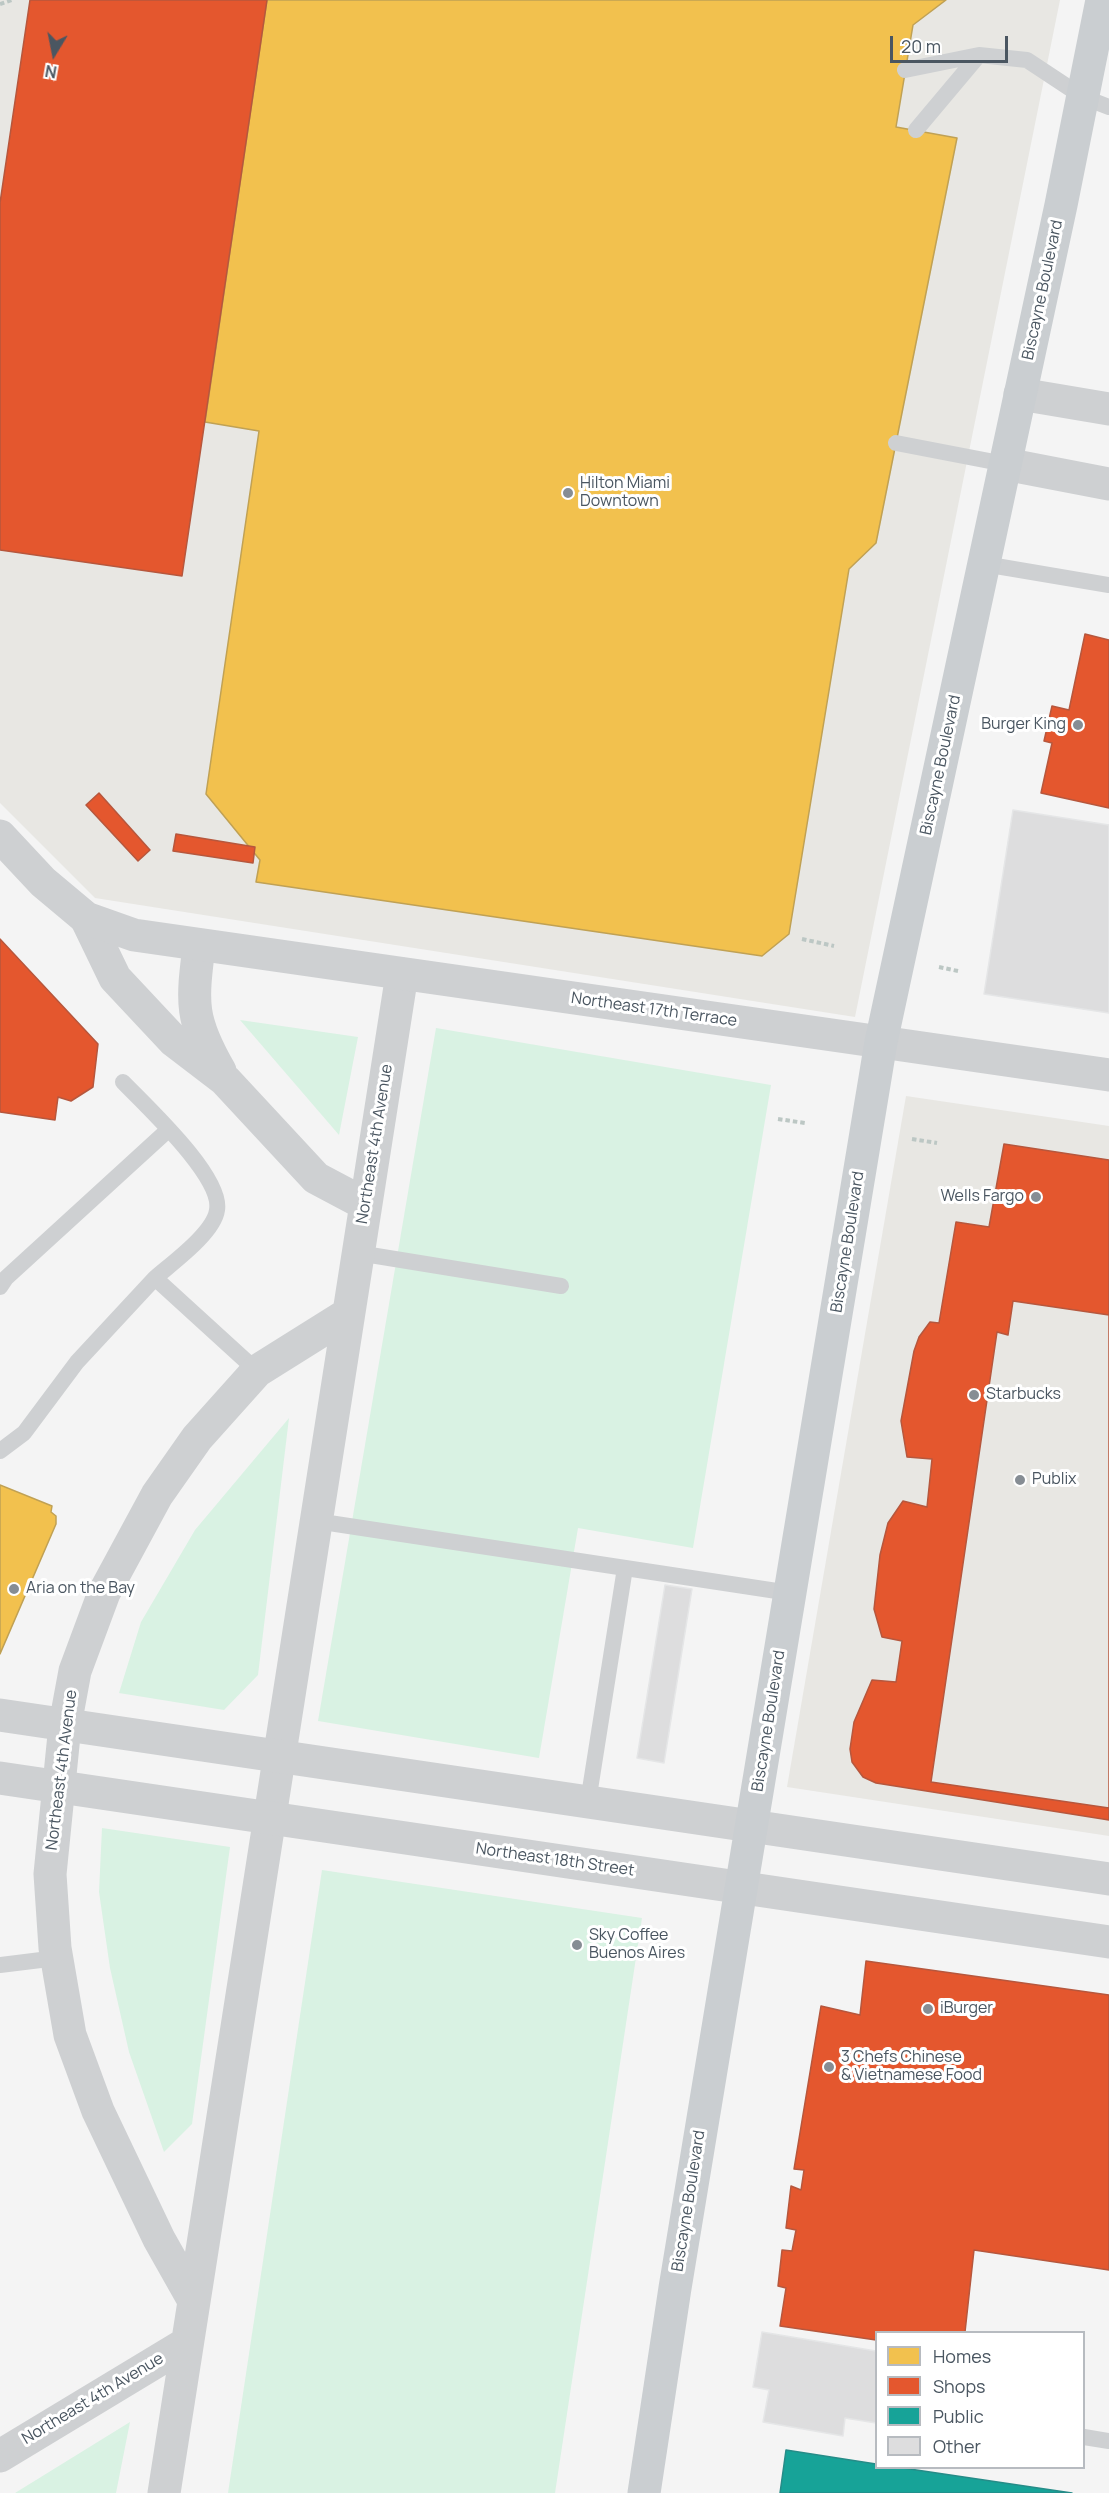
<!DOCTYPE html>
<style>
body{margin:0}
#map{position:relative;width:1109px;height:2493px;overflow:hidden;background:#f4f4f4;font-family:Manrope,sans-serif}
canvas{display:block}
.legend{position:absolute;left:875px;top:2331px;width:210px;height:138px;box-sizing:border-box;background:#fff;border:2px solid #b7bbc0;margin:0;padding:8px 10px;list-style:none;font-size:18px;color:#4a5661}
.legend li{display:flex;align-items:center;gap:12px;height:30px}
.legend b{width:30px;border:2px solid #b7bbc0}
.north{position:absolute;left:24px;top:24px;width:60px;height:60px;-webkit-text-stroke:4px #fff;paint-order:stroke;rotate:190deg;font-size:16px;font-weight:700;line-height:24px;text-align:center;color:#4a5661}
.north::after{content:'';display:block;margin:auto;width:21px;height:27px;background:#4a5661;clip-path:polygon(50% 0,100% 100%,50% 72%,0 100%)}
.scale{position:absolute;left:890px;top:36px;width:118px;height:27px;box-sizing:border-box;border:3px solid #4a5661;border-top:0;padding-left:8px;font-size:18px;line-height:21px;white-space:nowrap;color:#4a5661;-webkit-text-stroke:4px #fff;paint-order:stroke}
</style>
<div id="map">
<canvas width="1109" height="2493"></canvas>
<ul class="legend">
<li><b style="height:16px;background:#f2c14e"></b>Homes</li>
<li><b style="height:16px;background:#e4572e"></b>Shops</li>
<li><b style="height:16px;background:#17a398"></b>Public</li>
<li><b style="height:16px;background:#ddddde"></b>Other</li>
</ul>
<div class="north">N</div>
<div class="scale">20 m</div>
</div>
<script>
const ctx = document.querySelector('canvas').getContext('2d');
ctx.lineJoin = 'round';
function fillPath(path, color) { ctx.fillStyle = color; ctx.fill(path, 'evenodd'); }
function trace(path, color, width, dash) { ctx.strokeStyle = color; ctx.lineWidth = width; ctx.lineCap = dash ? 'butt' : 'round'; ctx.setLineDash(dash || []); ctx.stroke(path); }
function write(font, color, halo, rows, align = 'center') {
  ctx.font = font + ' Manrope,sans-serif'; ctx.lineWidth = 6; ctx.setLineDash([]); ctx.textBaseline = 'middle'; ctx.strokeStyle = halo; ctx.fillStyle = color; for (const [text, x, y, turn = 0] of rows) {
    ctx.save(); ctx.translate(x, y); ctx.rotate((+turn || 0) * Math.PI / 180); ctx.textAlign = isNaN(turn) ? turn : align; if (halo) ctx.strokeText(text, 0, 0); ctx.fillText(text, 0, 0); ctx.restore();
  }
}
fillPath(new Path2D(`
 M0 0H1060L855 1017 95 898 0 803Z
 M906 1096 1109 1126V1836L787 1787Z`), '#e8e7e3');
fillPath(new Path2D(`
 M240 1020 358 1037 339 1135Z
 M436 1028 771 1085 693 1548 578 1528 539 1758 318 1721Z
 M289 1418 258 1675 224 1710 119 1693 141 1622 195 1530Z
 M102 1828 230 1847 192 2124 164 2152 129 2052 110 1968 99 1892Z
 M322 1870 642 1918 555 2493H228Z
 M130 2422 116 2493H15Z`), '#d9f2e3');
const homes = new Path2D(`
 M267 0H946L913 25 896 127 957 138 876 543 849 569 789 934 762 956 256 882 260 860 206 794 259 431 205 422Z
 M0 1485 52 1506 51 1512 56 1516V1524L0 1654Z`);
fillPath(homes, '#f2c14e');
trace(homes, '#c0a154', 1.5);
const shops = new Path2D(`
 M30 0H267L182 576 0 550V203Z
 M1085 634 1109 640V808L1041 793 1052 743 1044 741 1052 706 1069 710Z
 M99 793 150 850 138 861 86 805Z
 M176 834 255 847 253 863 173 851Z
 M0 939 98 1044 93 1087 71 1101 58 1097 55 1120 0 1112Z
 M1004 1144 1109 1160V1820L876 1783 863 1777 852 1762 850 1749 854 1722 872 1680 896 1682 902 1641 882 1637 874 1609 880 1555 888 1523 903 1501 927 1507 932 1459 907 1457 901 1421 914 1351 919 1337 930 1322 939 1323 956 1222 989 1227Z
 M1013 1301 1109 1315V1808L931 1782 997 1332 1008 1335Z
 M866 1961 1109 1995V2270L974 2250 965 2332H876V2340L780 2326 786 2288 778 2286 782 2250 792 2251 796 2230 786 2228 791 2186 801 2190 804 2170 794 2169 821 2006 860 2015Z`);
fillPath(shops, '#e4572e');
trace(shops, '#b6573d', 1.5);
const public = new Path2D(`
 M786 2450 876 2464V2468H903L1072 2493H780Z`);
fillPath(public, '#17a398');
trace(public, '#268c88', 1.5);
const building = new Path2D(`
 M1013 810 1109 825V1013L984 994Z
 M665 1585 692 1589 664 1763 637 1758Z
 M762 2332 876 2351V2423L845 2418 843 2436 763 2422 769 2390 753 2387Z`);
fillPath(building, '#ddddde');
trace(building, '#e5e6e7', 1.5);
trace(new Path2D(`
 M0 4 12 0
 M802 939 834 946
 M939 967 958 971
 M778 1119 805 1123
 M912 1139 937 1143`), '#bcc7c4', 4, [4.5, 3]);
trace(new Path2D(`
 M905 70 979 55
 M916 130 979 55 1027 60 1083 97 1109 107
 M896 443 1005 464
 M984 564 1109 585
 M123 1082C146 1106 223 1177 217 1210 214 1233 172 1263 155 1278
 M358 1253 561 1286
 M0 1287 6 1278 168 1130
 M0 1451 24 1433 77 1362 155 1278 257 1371
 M316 1521 790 1593
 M588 1802 625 1568
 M0 1965 57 1958
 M1084 2437 1109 2441`), '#ced0d2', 16);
trace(new Path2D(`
 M1020 394 1109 409
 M1005 464 1109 484
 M86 918 115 978 174 1041 225 1080 316 1178 365 1204
 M199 946C192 1003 190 1019 220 1071
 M881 1042 1109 1075
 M194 2301 159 2239 98 2111 70 2035 55 1948 50 1874 65 1725 75 1671 104 1593 157 1495 197 1438 257 1371 348 1314
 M0 2456 187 2343
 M164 2493 402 974`), '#ced0d2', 33);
trace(new Path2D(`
 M0 836 43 882 86 918 134 935 881 1042
 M0 1715 1109 1879
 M0 1778 1109 1942`), '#ced0d2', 33);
trace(new Path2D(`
 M644 2493 675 2288 881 1042 1061 205 1102 0`), '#caced1', 33);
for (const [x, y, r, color] of [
 [568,493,6,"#868d94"],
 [1078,725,6,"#868d94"],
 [1036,1197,6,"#868d94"],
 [974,1395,6,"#868d94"],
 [1020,1480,6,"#868d94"],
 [14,1589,6,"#868d94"],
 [577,1945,6,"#868d94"],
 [928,2009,6,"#868d94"],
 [829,2067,6,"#868d94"]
]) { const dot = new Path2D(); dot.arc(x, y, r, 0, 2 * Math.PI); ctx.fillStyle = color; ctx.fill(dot); trace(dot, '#fff', 2); }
write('16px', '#4a5661', '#fff', [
 ["Biscayne Boulevard",1043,290,-78],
 ["Biscayne Boulevard",941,765,-78],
 ["Northeast 17th Terrace",654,1010,8],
 ["Northeast 4th Avenue",375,1144,-81],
 ["Biscayne Boulevard",848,1242,-81],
 ["Biscayne Boulevard",769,1721,-81],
 ["Northeast 4th Avenue",62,1770,-83],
 ["Northeast 18th Street",555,1860,8],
 ["Biscayne Boulevard",689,2201,-81],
 ["Northeast 4th Avenue",93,2399,-31]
]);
write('16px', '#4a5661', '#fff', [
 ["Hilton Miami",580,484],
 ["Downtown",580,502],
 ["Burger King",1066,725,"right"],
 ["Wells Fargo",1024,1197,"right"],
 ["Starbucks",986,1395],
 ["Publix",1032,1480],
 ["Aria on the Bay",26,1589],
 ["Sky Coffee",589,1936],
 ["Buenos Aires",589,1954],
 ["iBurger",940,2009],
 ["3 Chefs Chinese",841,2058],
 ["& Vietnamese Food",841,2076]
], 'left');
</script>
